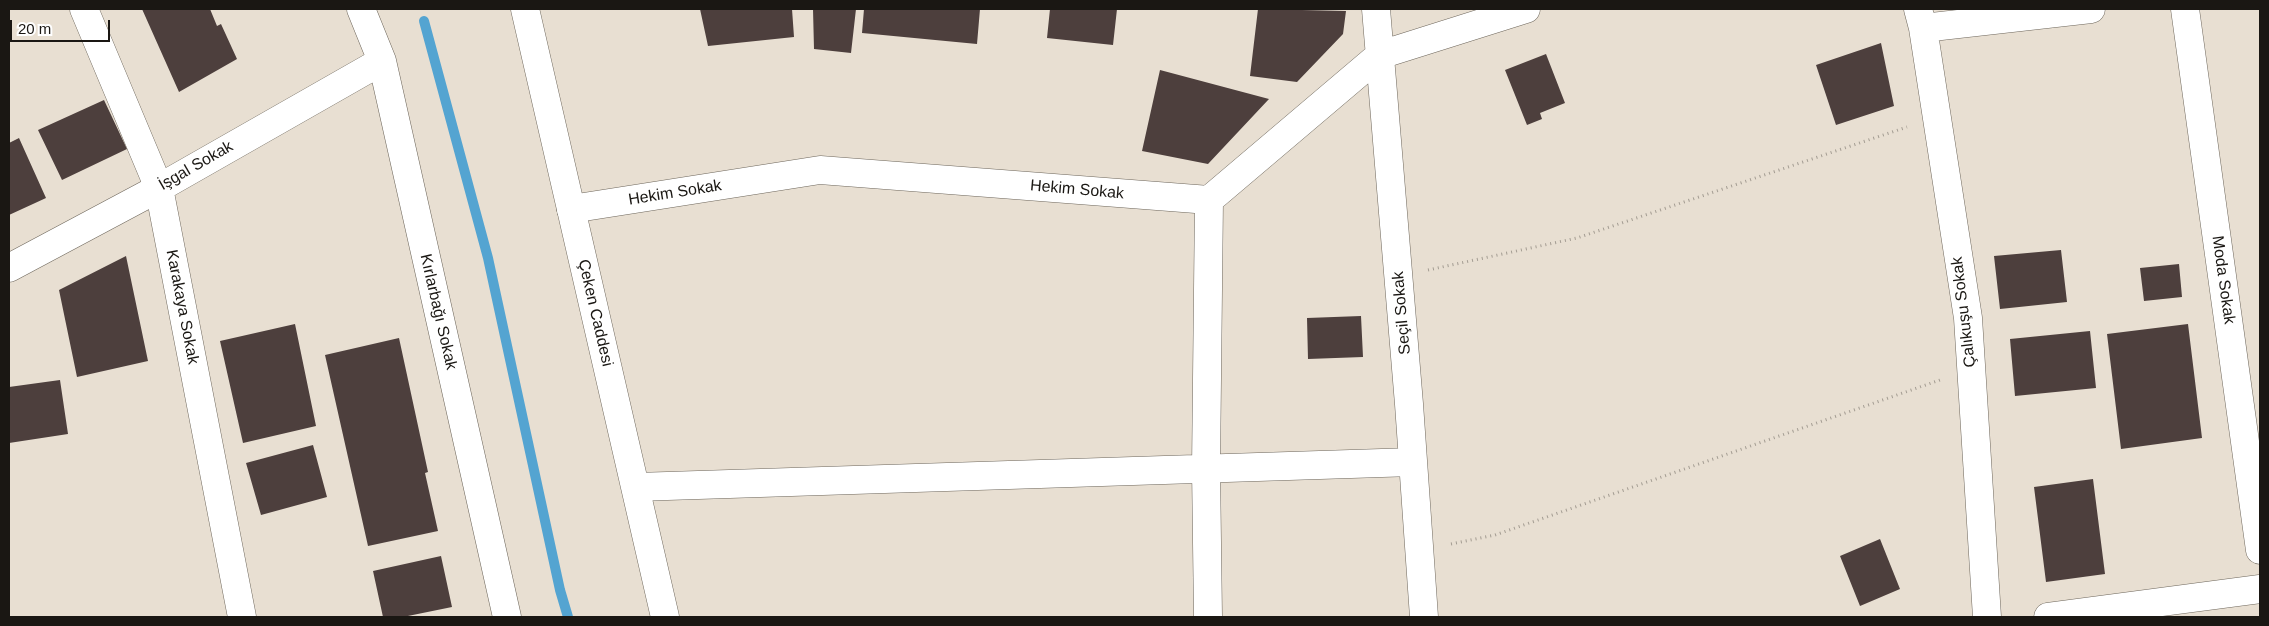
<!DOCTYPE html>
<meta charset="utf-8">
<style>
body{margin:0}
#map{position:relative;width:2269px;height:626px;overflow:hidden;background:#e8dfd2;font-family:Helvetica,sans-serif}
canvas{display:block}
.frame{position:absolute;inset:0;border:10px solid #1a1713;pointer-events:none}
.scale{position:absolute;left:10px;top:20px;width:100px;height:22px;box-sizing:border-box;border:2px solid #1a1713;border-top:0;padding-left:6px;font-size:15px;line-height:18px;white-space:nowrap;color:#1a1713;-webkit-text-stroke:4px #fff;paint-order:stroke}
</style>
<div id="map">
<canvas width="2269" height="626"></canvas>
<div class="frame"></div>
<div class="scale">20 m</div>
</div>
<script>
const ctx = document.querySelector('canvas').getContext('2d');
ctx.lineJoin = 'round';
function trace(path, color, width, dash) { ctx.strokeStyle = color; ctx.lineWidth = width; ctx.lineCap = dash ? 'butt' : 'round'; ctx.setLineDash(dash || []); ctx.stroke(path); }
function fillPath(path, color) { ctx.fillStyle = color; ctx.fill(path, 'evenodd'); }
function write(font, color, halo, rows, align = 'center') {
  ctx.font = font + ' Helvetica,sans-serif'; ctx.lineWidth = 5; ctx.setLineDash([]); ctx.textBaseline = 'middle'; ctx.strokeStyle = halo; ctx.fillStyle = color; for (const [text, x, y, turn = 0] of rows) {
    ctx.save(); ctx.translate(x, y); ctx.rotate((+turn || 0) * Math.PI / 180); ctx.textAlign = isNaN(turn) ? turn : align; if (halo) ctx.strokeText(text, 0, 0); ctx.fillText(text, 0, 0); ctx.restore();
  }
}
trace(new Path2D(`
 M424 21 488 258 560 590 568 617`), '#54a4d1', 10);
fillPath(new Path2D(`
 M142 9H210L217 26 221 24 237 59 179 92Z
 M700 9H792L794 37 708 46Z
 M813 9H856L851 53 814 49Z
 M864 9H980L977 44 862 33Z
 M1050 9H1117L1113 45 1047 38Z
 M1258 9 1346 11 1343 34 1297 82 1250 76Z
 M1881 43 1894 106 1836 125 1816 65Z
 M1546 54 1565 103 1540 113 1542 119 1527 125 1505 70Z
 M1160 70 1269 99 1208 164 1142 151Z
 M104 100 127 149 62 180 38 130Z
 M19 138 46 198 9 215V143Z
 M2061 250 2067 302 2000 309 1994 256Z
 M126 256 148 361 77 377 59 290Z
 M2179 264 2182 297 2144 301 2140 268Z
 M1361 316 1363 357 1308 359 1307 318Z
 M295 324 316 426 243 443 220 341Z
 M2188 324 2202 438 2121 449 2107 334Z
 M2090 331 2096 388 2015 396 2010 339Z
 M399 338 428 472 425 473 438 531 368 546 325 355Z
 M60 380 68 434 9 443V387Z
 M313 445 327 497 261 515 246 463Z
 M2093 479 2105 574 2046 582 2034 487Z
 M1880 539 1900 589 1860 606 1840 556Z
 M441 556 452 607 403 617H383L373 571Z`), '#4d3f3d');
const street = new Path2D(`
 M84 9 159 188 242 617
 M361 9 382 61 507 617
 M1376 9 1409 404 1424 617
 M1918 9 1923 28 1968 318 1987 617
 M2185 9 2260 550
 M1923 28 2091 9
 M571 209 820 170 1209 200 1380 55 1526 9
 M9 268 159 188 382 61
 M636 487 1413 462
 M1208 617 1206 468 1209 200
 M2048 617 2260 589`);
const secondary = new Path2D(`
 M525 9 665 617`);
trace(street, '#6d665b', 29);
trace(secondary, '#6d665b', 29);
trace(new Path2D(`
 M1428 270 1577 238 1907 127
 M1451 544 1495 535 1940 380`), '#a39c92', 3, [1, 4]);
trace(street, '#fff', 28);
trace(secondary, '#fff', 28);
write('16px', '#1a1713', '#fff', [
 ["İşgal Sokak",196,166,-30],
 ["Hekim Sokak",1077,190,5],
 ["Hekim Sokak",675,193,-9],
 ["Moda Sokak",2223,280,82],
 ["Karakaya Sokak",182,307,79],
 ["Kırlarbağı Sokak",438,312,77],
 ["Çalıkuşu Sokak",1964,312,-97],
 ["Çeken Caddesi",595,313,77],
 ["Seçil Sokak",1402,313,-95]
]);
</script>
